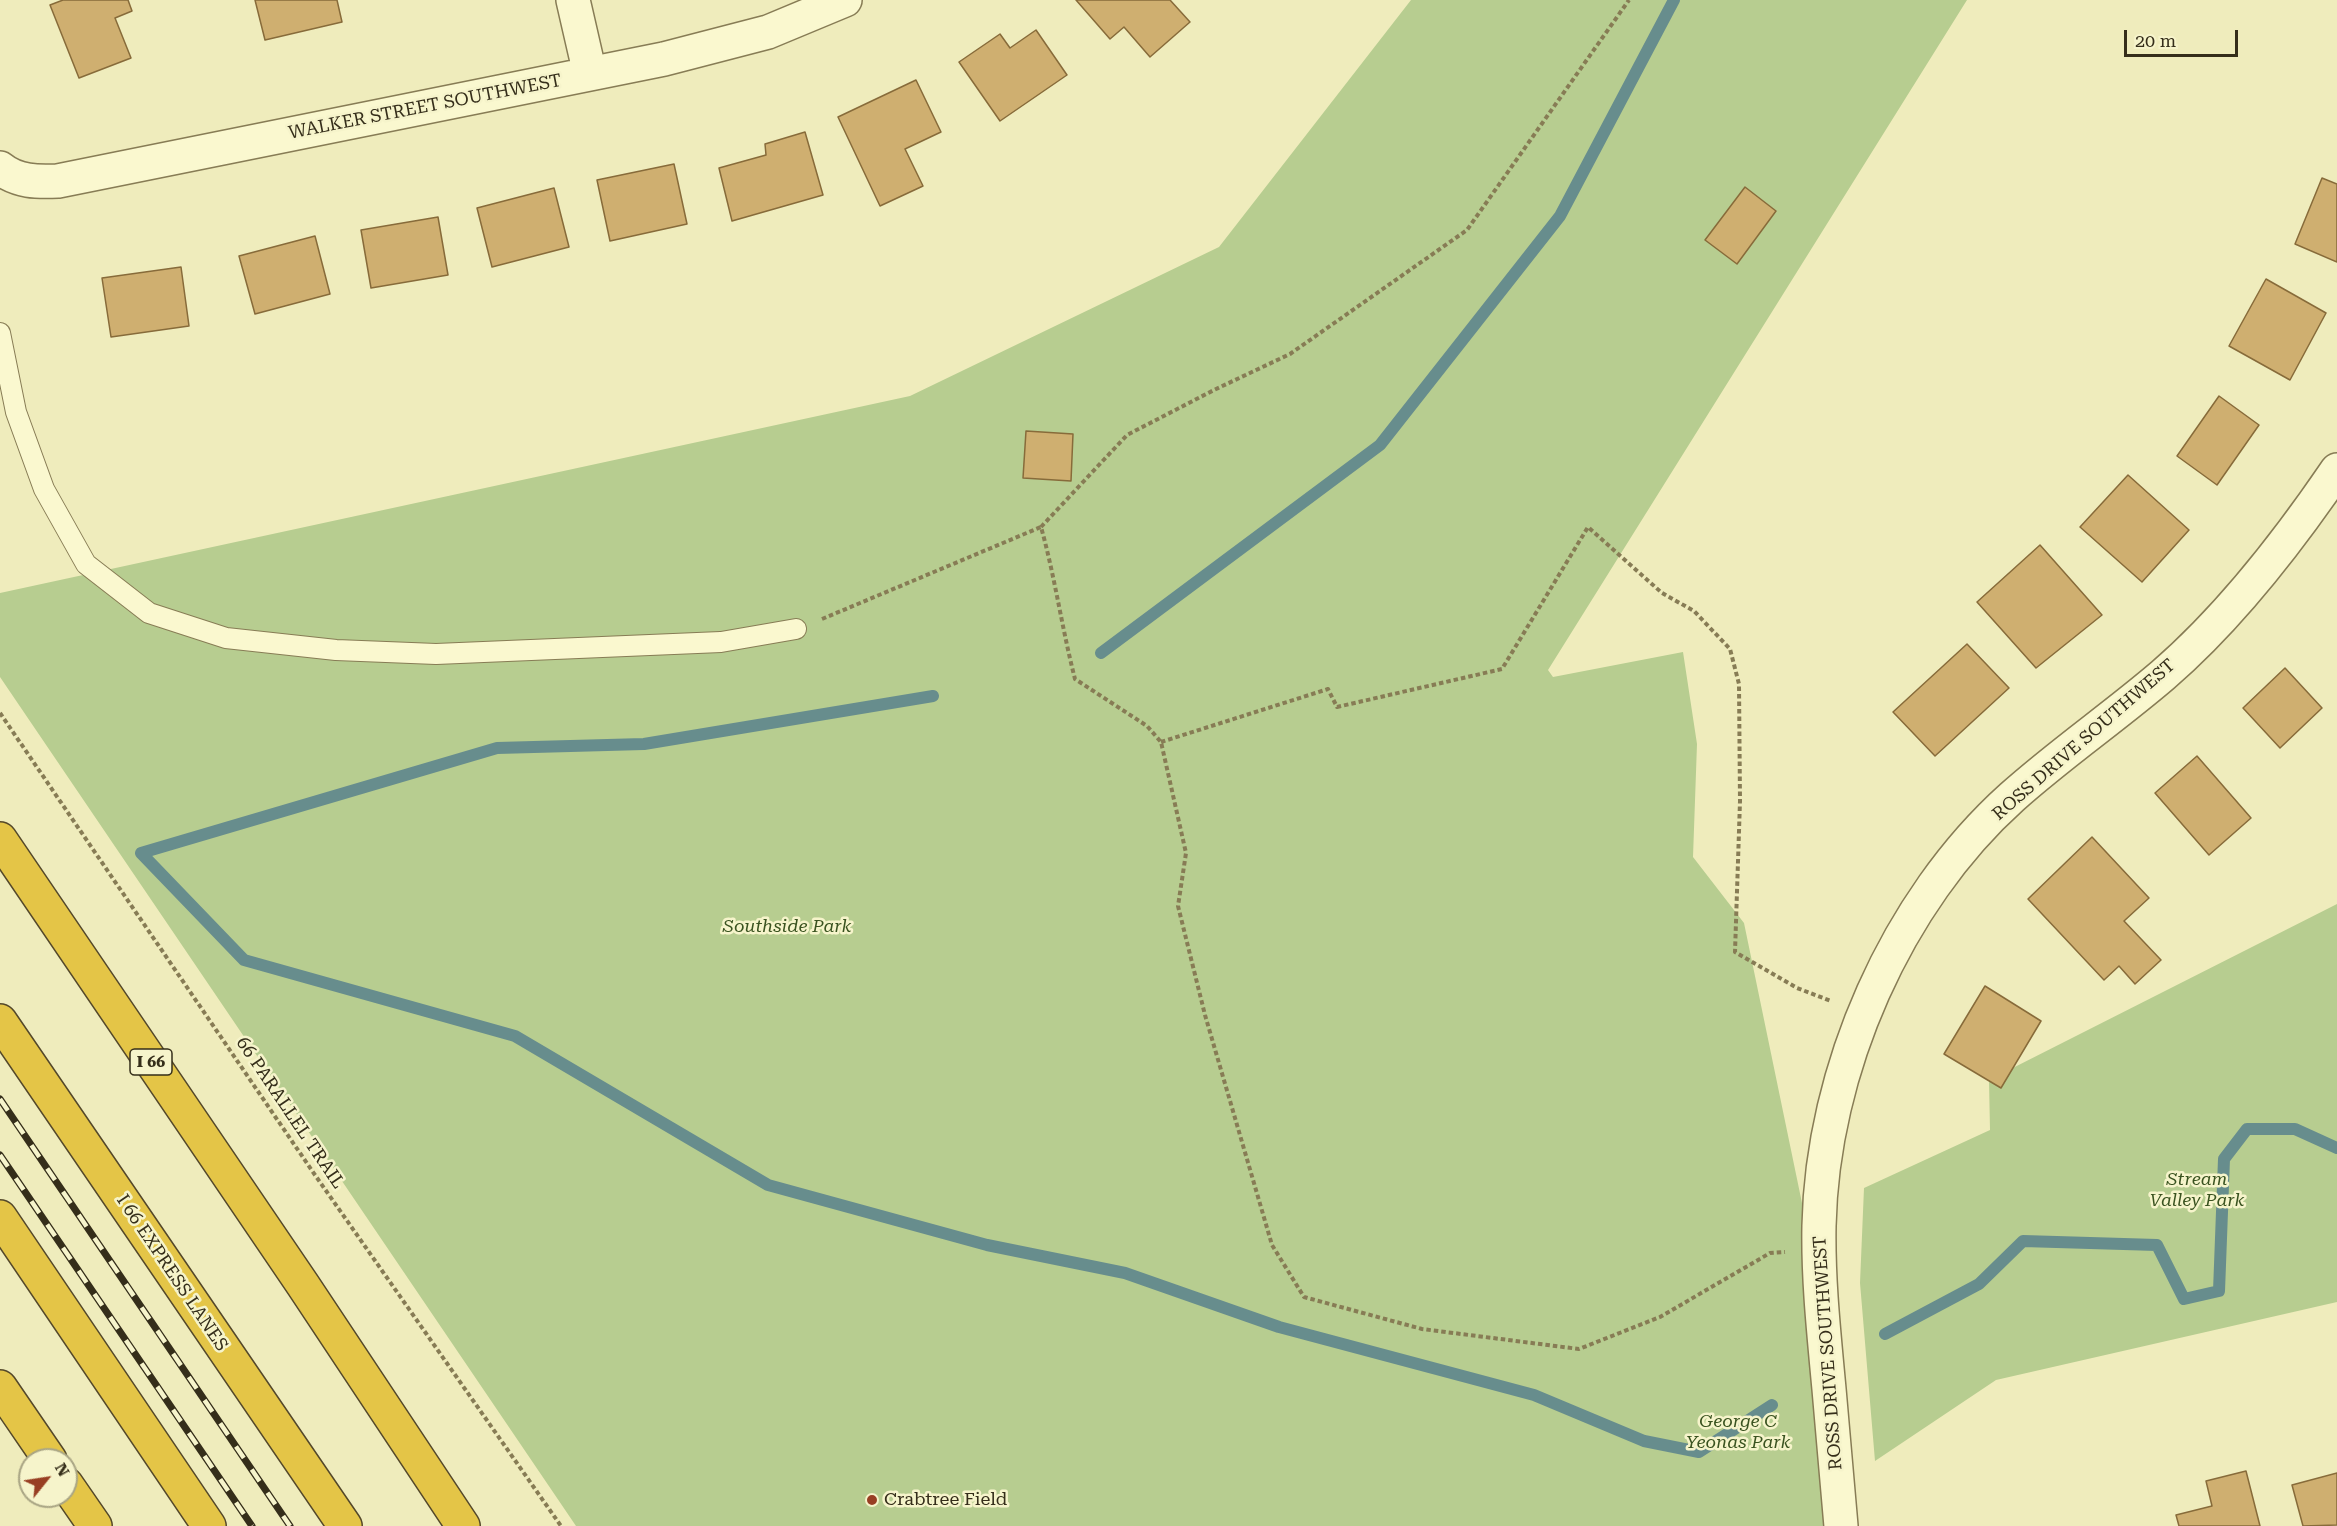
<!DOCTYPE html>
<style>
body{margin:0}
#map{position:relative;width:2337px;height:1526px;overflow:hidden;background:#efecbc;font-family:"Roboto Serif",serif}
canvas{display:block}
.north{position:absolute;left:18px;top:1448px;width:60px;height:60px;box-sizing:border-box;background:#f6f4cb;border:2px solid #a9a584;border-radius:50%;rotate:60deg;font-size:16px;font-weight:700;line-height:24px;text-align:center;color:#352e1a}
.north::after{content:'';display:block;margin:auto;width:21px;height:27px;background:#983f23;clip-path:polygon(50% 0,100% 100%,50% 72%,0 100%)}
.scale{position:absolute;left:2124px;top:30px;width:114px;height:27px;box-sizing:border-box;border:3px solid #352e1a;border-top:0;padding-left:8px;font-size:18px;line-height:21px;white-space:nowrap;color:#352e1a;-webkit-text-stroke:4px #f6f4cb;paint-order:stroke}
</style>
<div id="map">
<canvas width="2337" height="1526"></canvas>
<div class="north">N</div>
<div class="scale">20 m</div>
</div>
<script>
const ctx = document.querySelector('canvas').getContext('2d');
ctx.lineJoin = 'round';
function fillPath(path, color) { ctx.fillStyle = color; ctx.fill(path, 'evenodd'); }
function trace(path, color, width, dash) { ctx.strokeStyle = color; ctx.lineWidth = width; ctx.lineCap = dash ? 'butt' : 'round'; ctx.setLineDash(dash || []); ctx.stroke(path); }
function write(font, color, halo, rows, align = 'center') {
  ctx.font = font + ' "Roboto Serif",serif'; ctx.lineWidth = 5; ctx.setLineDash([]); ctx.textBaseline = 'middle'; ctx.strokeStyle = halo; ctx.fillStyle = color; for (const [text, x, y, turn = 0] of rows) {
    ctx.save(); ctx.translate(x, y); ctx.rotate((+turn || 0) * Math.PI / 180); ctx.textAlign = isNaN(turn) ? turn : align; if (halo) ctx.strokeText(text, 0, 0); ctx.fillText(text, 0, 0); ctx.restore();
  }
}
fillPath(new Path2D(`
 M1411 0H1967L1548 670 1553 677 1683 652 1697 744 1693 857 1744 923 1820 1290 1841 1526H576L0 677V593L910 396 1219 247Z
 M2337 904V1302L1996 1380 1875 1461 1860 1283 1864 1188 1990 1130 1989 1080Z`), '#b7cd90');
trace(new Path2D(`
 M1101 653 1380 445 1560 216 1674 0
 M933 696 644 744 497 748 141 853 244 960 515 1036 768 1185 987 1245 1125 1273 1279 1327 1534 1395 1644 1441 1699 1452 1772 1405
 M1885 1334 1979 1284 2023 1241 2157 1245 2184 1299 2219 1291 2224 1159 2247 1129H2295L2337 1148`), '#678d8d', 12);
const building = new Path2D(`
 M63 0H128L132 11 115 18 131 58 79 78 50 5Z
 M255 0H337L342 22 265 40Z
 M1076 0H1170L1190 22 1150 57 1124 27 1110 39Z
 M1036 30 1067 75 1000 121 959 62 1000 34 1010 48Z
 M916 80 941 132 905 149 923 186 880 206 838 117Z
 M805 132 823 195 732 221 719 168 766 155 765 144Z
 M674 164 687 224 610 241 597 180Z
 M2322 178 2337 184V262L2295 244Z
 M1745 187 1776 211 1737 264 1705 240Z
 M554 188 569 247 492 267 477 208Z
 M438 217 448 275 371 288 361 230Z
 M315 236 330 294 255 314 239 256Z
 M181 267 189 326 111 337 102 278Z
 M2266 279 2326 313 2290 380 2229 346Z
 M2219 396 2259 425 2217 485 2177 456Z
 M1026 431 1073 434 1071 481 1023 478Z
 M2128 475 2189 530 2142 582 2080 527Z
 M2040 545 2102 615 2036 668 1977 602Z
 M1967 644 2009 688 1935 756 1893 712Z
 M2285 668 2322 708 2280 748 2243 708Z
 M2197 756 2251 818 2209 855 2155 793Z
 M2092 837 2149 898 2124 921 2161 960 2135 984 2119 966 2104 980 2028 899Z
 M1985 986 2041 1021 2001 1088 1944 1054Z
 M2246 1471 2260 1526H2179L2176 1515 2212 1506 2206 1481Z
 M2337 1473V1525L2303 1526 2292 1485Z`);
fillPath(building, '#cfaf70');
trace(building, '#876b3a', 1.5);
const service = new Path2D(`
 M0 333 16 412 44 489 86 564 149 613 226 638 336 650 436 654 721 642 796 629`);
const minor = new Path2D(`
 M573 0 590 74
 M0 168C17 182 38 182 58 181L664 59 768 32 845 0
 M1841 1526C1837 1480 1833 1434 1829 1389 1824 1335 1818 1280 1819 1226 1822 1071 1896 901 2012 797 2060 754 2114 717 2163 675 2229 618 2288 542 2337 470`);
const motorway = new Path2D(`
 M0 839 303 1285 463 1526
 M0 1021 345 1526
 M0 1217 209 1526
 M0 1387 50 1460
 M66 1484 95 1526`);
trace(service, '#877c55', 22);
trace(minor, '#877c55', 36);
trace(motorway, '#54482a', 36);
trace(new Path2D(`
 M1041 527 1127 435 1214 390 1290 354 1467 230 1629 0
 M822 619 1041 527C1055 577 1062 629 1075 679L1147 726 1161 742 1186 853 1178 906 1205 1015 1272 1245 1304 1297 1422 1329 1579 1349 1660 1317 1770 1253 1785 1252
 M0 713 315 1175 561 1526
 M1161 742 1328 689 1337 707 1502 669 1588 527 1662 593 1694 611 1730 649 1739 684 1740 801 1735 952 1797 988 1831 1001`), '#877c55', 4, [4.5, 3]);
trace(service, '#faf8cf', 20);
trace(minor, '#faf8cf', 33);
trace(motorway, '#e4c547', 33);
const rail = new Path2D(`
 M0 1099 290 1526
 M0 1155 252 1526`);
trace(rail, '#352e1a', 7);
trace(rail, '#f6f4cb', 4.5, [14]);
for (const [x, y, r, color] of [
 [872,1500,6,"#983f23"]
]) { const dot = new Path2D(); dot.arc(x, y, r, 0, 2 * Math.PI); ctx.fillStyle = color; ctx.fill(dot); trace(dot, '#f6f4cb', 2); }
for (const [x, y, w] of [
 [151,1062,42]
]) { const box = new Path2D(); box.roundRect(x - w / 2, y - 13, w, 26, 4.5); ctx.fillStyle = '#f6f4cb'; ctx.fill(box); trace(box, '#352e1a', 1.5); }
write('bold 16px', '#352e1a', null, [
 ["I 66",151,1062]
]);
write('18px', '#352e1a', '#f6f4cb', [
 ["WALKER STREET SOUTHWEST",425,107,-11],
 ["ROSS DRIVE SOUTHWEST",2084,740,-41],
 ["66 PARALLEL TRAIL",290,1113,56],
 ["I 66 EXPRESS LANES",172,1273,56],
 ["ROSS DRIVE SOUTHWEST",1828,1353,-94]
]);
write('italic 18px', '#3a5320', '#f6f4cb', [
 ["Southside Park",787,927],
 ["Stream",2197,1180],
 ["Valley Park",2197,1201],
 ["George C",1738,1422],
 ["Yeonas Park",1738,1443]
]);
write('18px', '#352e1a', '#f6f4cb', [
 ["Crabtree Field",884,1500]
], 'left');
</script>
